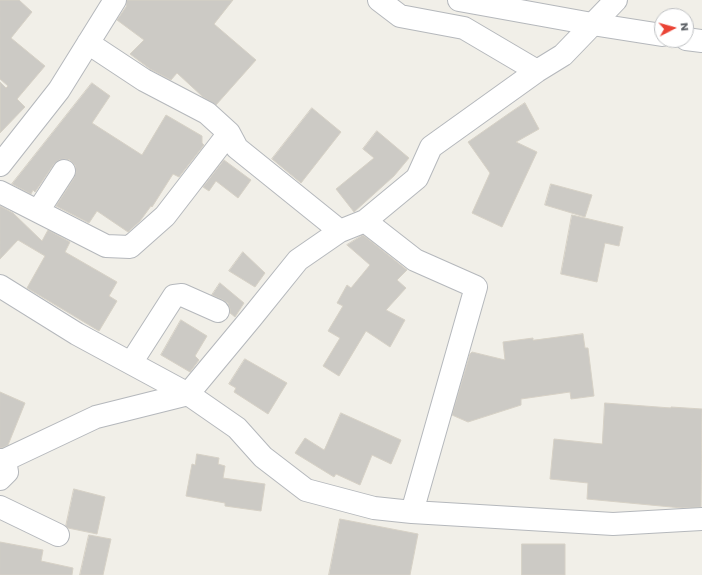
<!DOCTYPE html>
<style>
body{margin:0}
#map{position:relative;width:702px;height:575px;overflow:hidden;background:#f1efe8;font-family:Poppins,sans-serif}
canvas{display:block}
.north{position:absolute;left:654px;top:8px;width:40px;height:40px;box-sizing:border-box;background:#fff;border:1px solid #bfc1c3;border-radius:50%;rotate:84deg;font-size:11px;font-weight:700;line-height:16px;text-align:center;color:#5f6368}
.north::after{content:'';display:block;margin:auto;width:14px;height:18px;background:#ea4335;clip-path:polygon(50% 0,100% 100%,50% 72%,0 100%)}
</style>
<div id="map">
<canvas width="702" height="575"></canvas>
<div class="north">N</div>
</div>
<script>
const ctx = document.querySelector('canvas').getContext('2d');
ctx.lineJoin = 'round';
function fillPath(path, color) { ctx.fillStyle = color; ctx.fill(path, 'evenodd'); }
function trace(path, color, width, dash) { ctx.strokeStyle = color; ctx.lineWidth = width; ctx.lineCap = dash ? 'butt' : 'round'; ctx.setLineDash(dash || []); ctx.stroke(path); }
const building = new Path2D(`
 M0 0H19L32 12 11 38 45 66 17 99 25 107 0 133V82L6 88 8 86 0 79Z
 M127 0H233L214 24 256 60 216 105 203 97 177 73 171 80 150 69 130 54 144 40 117 20 126 7Z
 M92 83 110 96 92 123 142 155 166 115 202 136V143L204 145 179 177 173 174 152 207 151 206 140 221 128 232 97 211 89 223 56 206 74 178 76 172 75 165 70 160 65 159 59 160 54 164 35 192 33 190 31 194 12 184Z
 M525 103 539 129 516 142 537 152 502 227 472 213 490 173 468 142 511 112Z
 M312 108 341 132 301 183 272 159Z
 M377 131 409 158 394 176 354 212 336 189 374 158 363 149Z
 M224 160 251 180 238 198 216 181 209 191 203 187Z
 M551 184 592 195 585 217 545 205Z
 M0 206 13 213 42 241 48 230 70 242 65 252 117 282 109 296 117 301 99 331 27 288 45 256 18 240 0 259Z
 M572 215 623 227 619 246 605 243 597 282 561 274Z
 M363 235 407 270 397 280 406 288 386 310 405 320 390 347 366 331 339 376 323 366 340 338 328 331 343 306 337 303 347 285 351 288 370 265 347 245Z
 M243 252 265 273 255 287 229 271Z
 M220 283 244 303 235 317 230 313V309L228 303 223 300 212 295Z
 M181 320 207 336 195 356 199 360 190 372 161 355Z
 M583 334 585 348H588L594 396 571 399 570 392 521 399V405L468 422 452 415 470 354 472 352 505 360 503 342 533 338V340Z
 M245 359 287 383 268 414 234 392 236 388 229 384Z
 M0 392 25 403 8 445 2 448H0Z
 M605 403 671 408V407L702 409 701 507 682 508 587 499 588 483 550 479 554 439 602 444Z
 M341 413 401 440 391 464 372 455 360 485 336 474 334 477 295 453 305 438 324 450Z
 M197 454 219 458 218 464 225 466 223 478 265 484 261 511 225 506V503L186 496 192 464 195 465Z
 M74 489 105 497 97 534 68 528 66 526Z
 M340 519 418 534 410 575H329Z
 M89 535 111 539 103 575H80Z
 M0 542 43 550 41 561 73 568 72 575H0Z
 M522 544H565V575H522Z`);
fillPath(building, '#cccac5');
trace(building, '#d6d1c6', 1);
const minor = new Path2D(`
 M379 0 400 16 464 28 537 71
 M88 43 144 80 207 113 229 133 237 148 340 231
 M0 165 59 90 115 0
 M0 192 106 246 130 247 165 216 229 133
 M38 211 64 171
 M365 221 415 260 476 287 412 512
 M0 286 77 334 188 394 237 428 263 457 306 490 374 508 412 512 613 524 702 519
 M131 363 174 296 182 295 218 311
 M0 460H5L96 417 188 394 252 317 298 260 340 231 365 221 417 178 431 147 537 71 563 55 616 0
 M0 479 7 472 5 460
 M0 507 58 535`);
const tertiary = new Path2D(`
 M459 0 592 24 662 35
 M686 39 702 41`);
trace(minor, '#b5b8bc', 24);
trace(tertiary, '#b5b8bc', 24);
trace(minor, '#fff', 22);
trace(tertiary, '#fff', 22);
</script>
